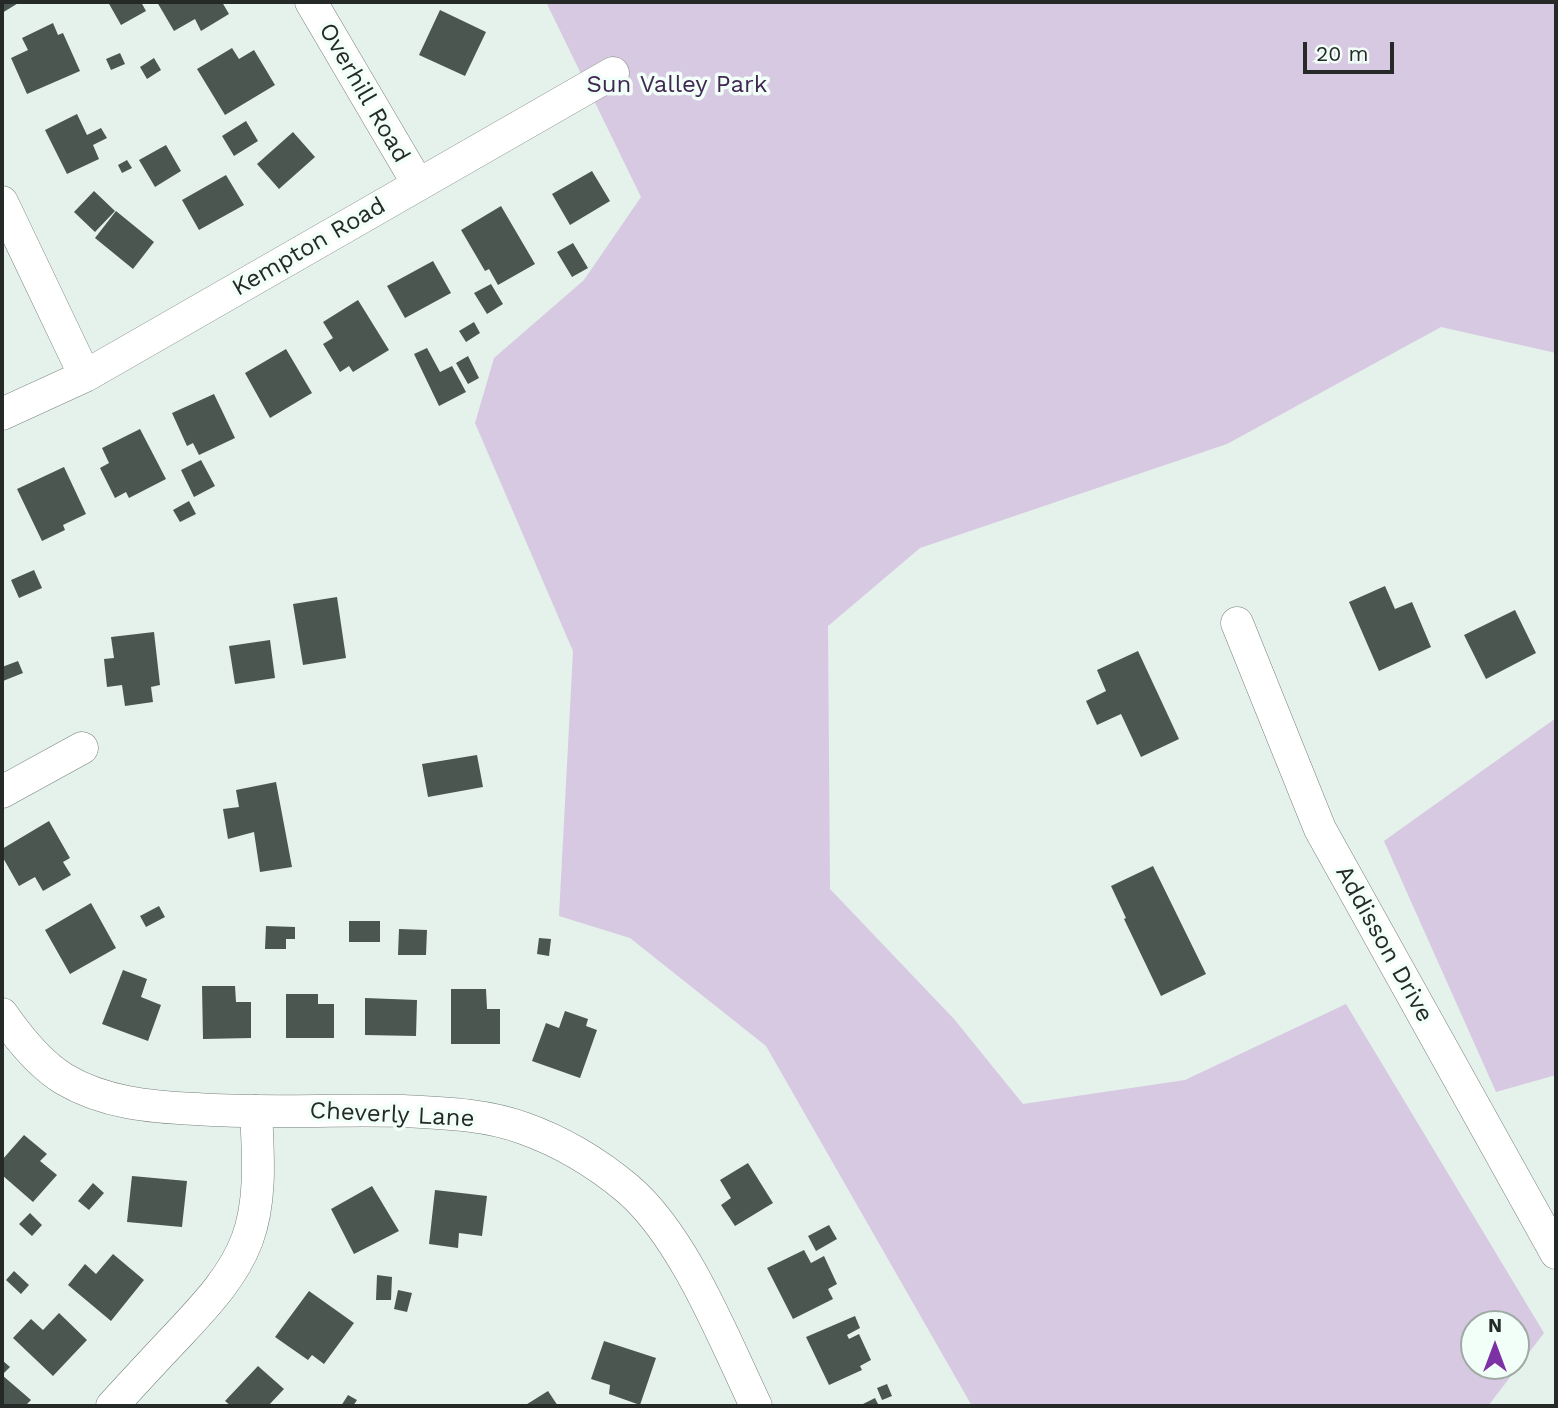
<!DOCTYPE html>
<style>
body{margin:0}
#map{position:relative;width:1558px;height:1408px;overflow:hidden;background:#e5f1eb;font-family:"Work Sans",sans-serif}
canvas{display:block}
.frame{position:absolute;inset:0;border:4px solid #252a28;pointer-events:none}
.north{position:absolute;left:1460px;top:1310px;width:70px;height:70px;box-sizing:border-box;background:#f2fff8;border:2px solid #a0aaa5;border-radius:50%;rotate:0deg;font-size:19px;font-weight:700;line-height:28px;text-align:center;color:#252a28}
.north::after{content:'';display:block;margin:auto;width:24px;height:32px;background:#7c32a4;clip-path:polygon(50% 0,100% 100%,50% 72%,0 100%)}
.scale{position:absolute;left:1303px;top:42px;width:91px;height:32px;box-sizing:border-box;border:4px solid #252a28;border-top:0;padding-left:9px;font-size:21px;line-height:24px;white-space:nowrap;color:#252a28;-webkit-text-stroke:5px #f2fff8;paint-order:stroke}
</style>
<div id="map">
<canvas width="1558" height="1408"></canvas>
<div class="frame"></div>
<div class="north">N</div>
<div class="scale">20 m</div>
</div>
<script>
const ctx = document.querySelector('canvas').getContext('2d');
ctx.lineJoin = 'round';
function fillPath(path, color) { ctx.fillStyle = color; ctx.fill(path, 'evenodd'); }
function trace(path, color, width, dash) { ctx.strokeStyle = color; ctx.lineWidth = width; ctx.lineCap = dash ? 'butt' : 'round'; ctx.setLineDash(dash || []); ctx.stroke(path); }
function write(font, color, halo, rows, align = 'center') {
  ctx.font = font + ' "Work Sans",sans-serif'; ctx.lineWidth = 7; ctx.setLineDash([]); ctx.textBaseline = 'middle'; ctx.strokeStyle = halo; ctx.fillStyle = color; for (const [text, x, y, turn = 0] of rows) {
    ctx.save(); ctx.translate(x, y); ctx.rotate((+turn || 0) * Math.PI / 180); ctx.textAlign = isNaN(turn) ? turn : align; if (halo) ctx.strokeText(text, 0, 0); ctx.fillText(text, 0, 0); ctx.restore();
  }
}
fillPath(new Path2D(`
 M546 2H1556V353L1441 327 1227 444 920 548 828 626 830 889 954 1019 1023 1104 1185 1080 1346 1004 1544 1333 1488 1406H972L766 1046 630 938 559 916 573 651 475 423 494 358 584 280 641 197ZM1474 1324H1516V1366H1474Z
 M1556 718V1075L1496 1092 1384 841Z`), '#d7c9e1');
fillPath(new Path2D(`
 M2 2H20L2 13Z
 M108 2H141L146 11 121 25Z
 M157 2H222L229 14 201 31 195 19 174 31Z
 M440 10 486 32 465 76 419 55Z
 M53 23 58 35 63 33 80 71 27 94 11 58 28 50 22 38Z
 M232 48 239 59 254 50 275 85 225 115 197 69Z
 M120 53 125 64 111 70 106 59Z
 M154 58 161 70 147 79 140 67Z
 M77 114 87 135 101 128 107 138 93 145 99 159 67 174 45 130Z
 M246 121 258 141 234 156 222 136Z
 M293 132 315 157 279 189 257 164Z
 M166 145 181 171 155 187 139 160Z
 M127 160 132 168 122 173 118 165Z
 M592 171 610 201 570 225 552 194Z
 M226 175 244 205 199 230 182 200Z
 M94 191 115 211 95 232 74 212Z
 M501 206 535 264 498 285 489 269 485 271 461 230Z
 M116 211 154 242 133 269 95 238Z
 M573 243 588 268 572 277 557 252Z
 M433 261 451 293 405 318 387 286Z
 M491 284 503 304 487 314 474 293Z
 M358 300 389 350 353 372 349 366 340 372 323 344 333 338 323 322Z
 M474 322 480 333 466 342 459 331Z
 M427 348 440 372 452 366 466 392 439 406 414 354Z
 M286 349 312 393 270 418 245 373Z
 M468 356 479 378 468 384 456 363Z
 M214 394 235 438 199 455 193 443 187 446 172 413Z
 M140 429 166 479 129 498 126 492 115 498 100 468 109 463 102 448Z
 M201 460 215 486 194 497 181 470Z
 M64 467 86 514 63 525 65 530 42 541 17 489Z
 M189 501 196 514 180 522 173 510Z
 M34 570 42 588 19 598 11 580Z
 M1385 586 1395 609 1412 602 1431 647 1379 671 1349 602Z
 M337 597 346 658 303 665 293 604Z
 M1515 610 1536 653 1486 679 1464 635Z
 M154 632 160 685 151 687 153 702 125 706 122 685 107 687 104 659 114 658 111 637Z
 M270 640 275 678 235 684 229 646Z
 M1138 651 1179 739 1141 757 1121 714 1097 725 1086 701 1106 691 1097 670Z
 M18 661 23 673 3 681 2 667Z
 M477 755 483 787 428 797 422 764Z
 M276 782 292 867 260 872 254 832 228 839 223 809 239 807 236 790Z
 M49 821 70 858 63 862 71 875 43 891 35 877 19 886 2 856V849Z
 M1153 866 1206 974 1161 996 1124 919 1126 918 1111 886Z
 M91 903 116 948 70 974 45 930Z
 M159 906 165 917 146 927 140 916Z
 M349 921H380V942H349Z
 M266 926 295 927V939H286V949H265Z
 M399 929 427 930 426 955H398Z
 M539 938 551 939 549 956 537 954Z
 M123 970 147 979 141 997 161 1005 148 1041 102 1024Z
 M202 986H235L236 1002H251V1038L203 1039Z
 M451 989H486L487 1009H500V1044H451Z
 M286 994H318V1004H334V1038H286Z
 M365 998 417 1000 416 1036 365 1035Z
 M565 1011 588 1019 586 1026 597 1030 580 1078 532 1061 546 1023 559 1028Z
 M24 1135 47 1154 40 1161 57 1175 33 1202 2 1175V1160Z
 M748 1163 773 1203 735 1226 721 1205 731 1198 720 1180Z
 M132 1176 187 1181 182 1227 127 1222Z
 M93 1183 104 1193 89 1210 78 1201Z
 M372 1186 399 1231 354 1254 331 1209Z
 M435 1190 487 1196 482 1236 459 1233 458 1248 429 1244Z
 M30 1213 42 1225 32 1236 19 1224Z
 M829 1225 837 1239 816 1251 808 1236Z
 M804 1250 811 1263 824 1256 837 1284 828 1289 833 1299 793 1319 767 1268Z
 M113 1254 144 1280 111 1321 68 1285 85 1264 96 1274Z
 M14 1271 29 1285 21 1294 6 1280Z
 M377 1275 392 1277 391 1300H376Z
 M398 1290 412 1293 407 1312 394 1309Z
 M309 1291 354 1323 324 1364 312 1355 308 1360 275 1337Z
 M59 1313 87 1340 53 1376 13 1338 31 1319 43 1330Z
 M855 1316 860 1328 847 1335 849 1339 859 1334 871 1360 860 1366 862 1370 829 1385 806 1337Z
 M604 1341 656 1358 640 1405 609 1394 610 1385 591 1379Z
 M2 1360 10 1367 2 1375 31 1400 25 1406H2Z
 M258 1366 284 1389 268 1406H231L225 1401Z
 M887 1384 892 1396 882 1400 877 1388Z
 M548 1391 558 1406H524Z
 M348 1395 357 1400 353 1406H341Z
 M875 1398 879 1406H859Z`), '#4b5650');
const street = new Path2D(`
 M311 2 418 184
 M2 202 85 376
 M2 414 85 376 613 73
 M1237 623 1320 829 1556 1253
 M2 792 82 748
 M2 1014C18 1037 39 1064 64 1079 104 1103 151 1107 196 1109 265 1114 334 1109 403 1111 442 1113 485 1114 523 1128 560 1141 597 1163 628 1189 684 1237 724 1339 756 1406
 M112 1406C134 1382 156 1358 178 1335 205 1306 233 1277 247 1240 262 1200 258 1153 256 1111`);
trace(street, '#76827c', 33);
trace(street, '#fff', 32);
write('24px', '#422753', '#f2fff8', [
 ["Sun Valley Park",677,85]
]);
write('24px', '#252a28', '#f2fff8', [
 ["Overhill Road",364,93,60],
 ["Kempton Road",309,247,-30],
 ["Addisson Drive",1384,944,61],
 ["Cheverly Lane",392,1115,3]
]);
</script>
